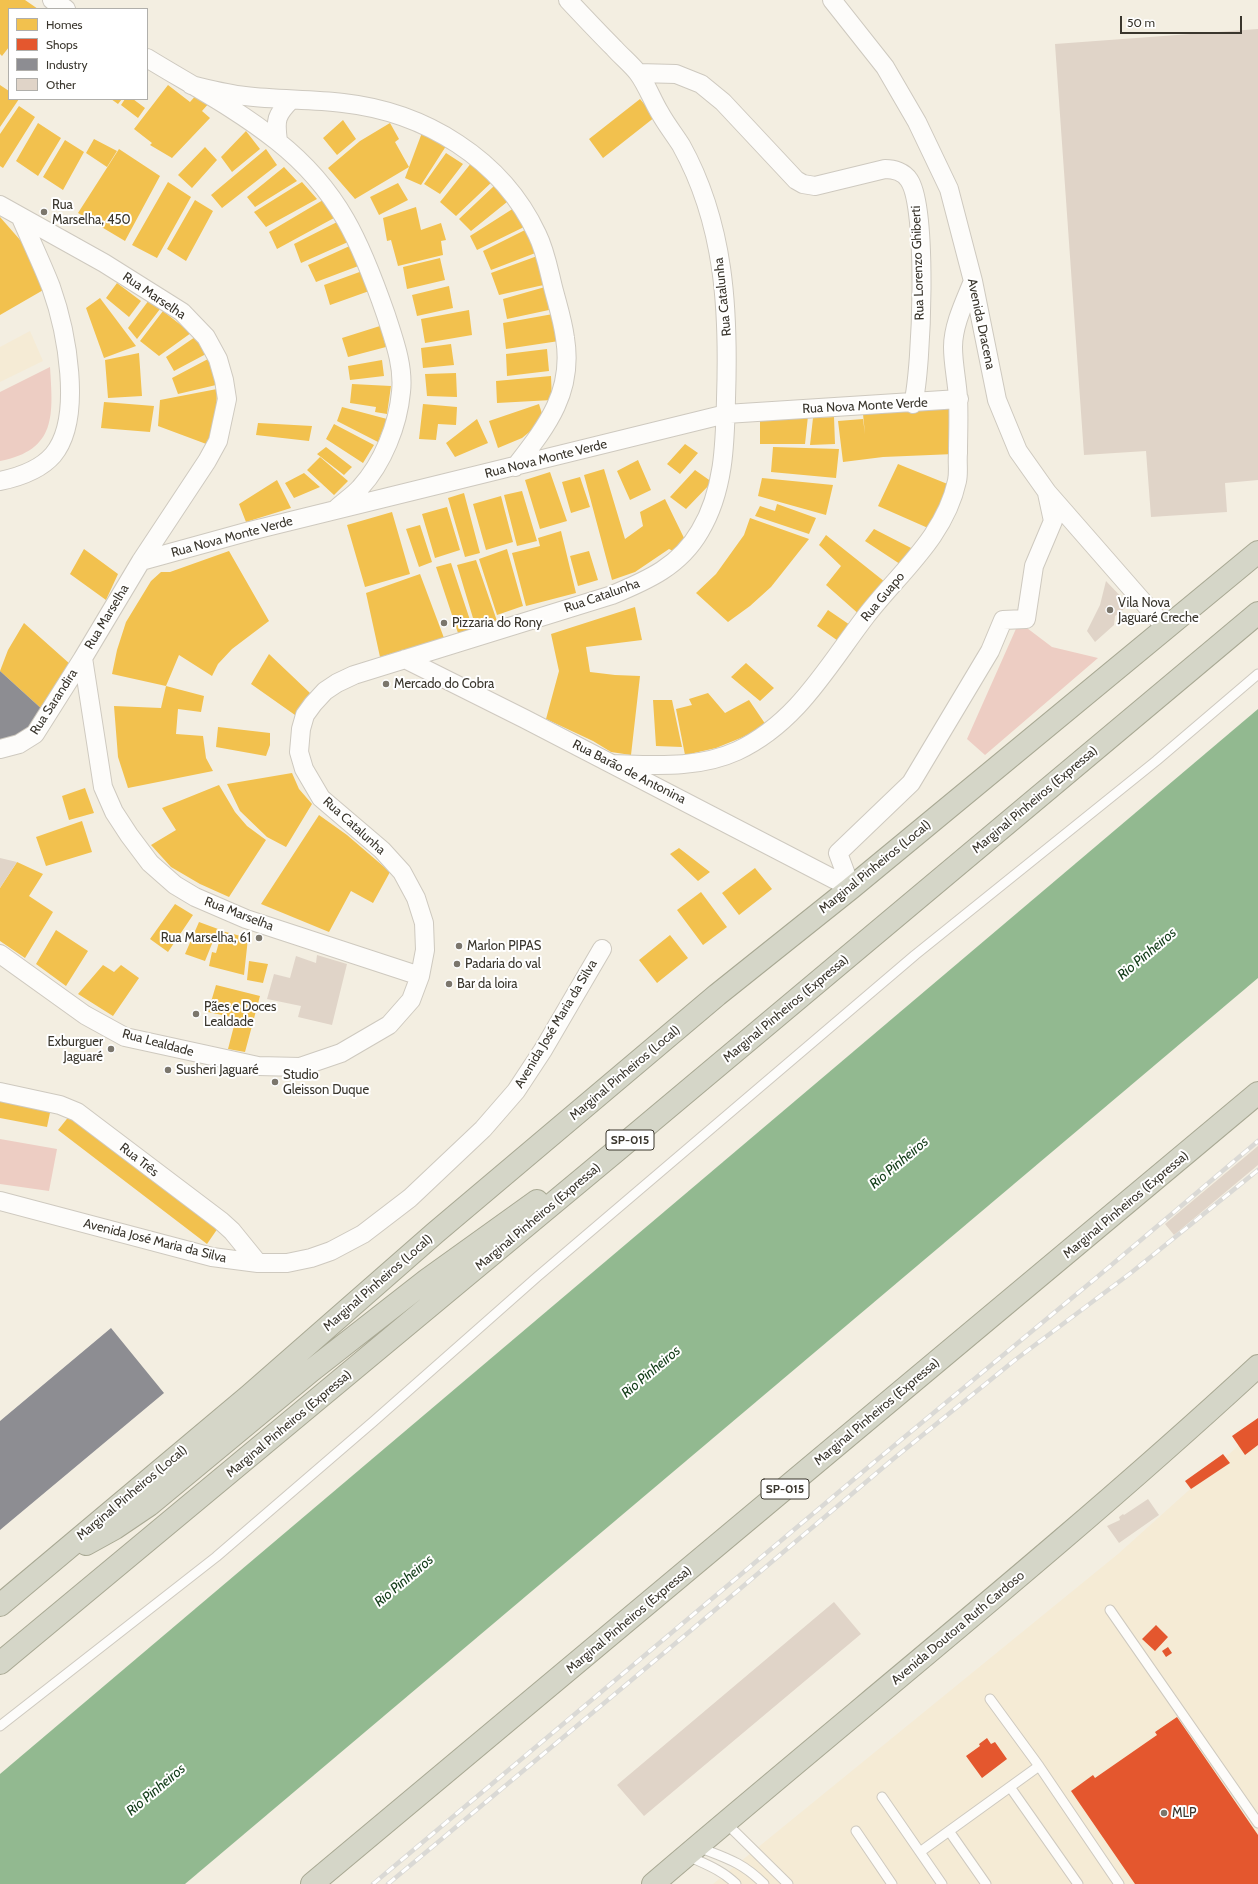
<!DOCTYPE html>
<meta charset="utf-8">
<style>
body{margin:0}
#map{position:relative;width:1258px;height:1884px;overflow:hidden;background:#f3eee1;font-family:Cabin,sans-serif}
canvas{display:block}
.legend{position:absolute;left:8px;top:8px;width:140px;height:92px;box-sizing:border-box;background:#fff;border:1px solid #b0afab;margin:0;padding:5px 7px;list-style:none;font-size:12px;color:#3a362d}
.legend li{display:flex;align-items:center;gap:8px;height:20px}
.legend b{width:20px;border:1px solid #b0afab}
.scale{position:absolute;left:1120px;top:16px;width:122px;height:18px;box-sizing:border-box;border:2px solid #3a362d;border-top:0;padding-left:5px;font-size:12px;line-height:14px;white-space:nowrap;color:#3a362d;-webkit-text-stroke:3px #fff;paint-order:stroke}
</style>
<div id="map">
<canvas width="1258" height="1884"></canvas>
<ul class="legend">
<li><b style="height:11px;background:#f2c14e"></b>Homes</li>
<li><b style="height:11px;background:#e4572e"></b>Shops</li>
<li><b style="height:11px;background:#8d8d92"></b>Industry</li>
<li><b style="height:11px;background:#e0d4c8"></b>Other</li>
</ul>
<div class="scale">50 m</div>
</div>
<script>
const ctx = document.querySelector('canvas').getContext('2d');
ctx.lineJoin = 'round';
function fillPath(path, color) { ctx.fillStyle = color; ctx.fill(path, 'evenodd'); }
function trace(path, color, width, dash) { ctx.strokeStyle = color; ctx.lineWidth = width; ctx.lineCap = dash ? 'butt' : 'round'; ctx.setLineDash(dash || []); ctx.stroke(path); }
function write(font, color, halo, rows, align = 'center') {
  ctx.font = font + ' Cabin,sans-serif'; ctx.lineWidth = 4; ctx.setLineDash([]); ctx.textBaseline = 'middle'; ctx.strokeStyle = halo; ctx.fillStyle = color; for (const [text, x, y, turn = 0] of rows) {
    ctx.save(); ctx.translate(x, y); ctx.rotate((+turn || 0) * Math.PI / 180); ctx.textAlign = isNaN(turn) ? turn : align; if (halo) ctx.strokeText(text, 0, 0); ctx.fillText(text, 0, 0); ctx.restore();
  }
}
fillPath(new Path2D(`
 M30 331 43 361 0 382V347Z
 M1258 1428V1884H713L1118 1554Z`), '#f5ebd5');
fillPath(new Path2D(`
 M50 367C53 415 57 450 0 461V392Z
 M1019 622 1052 647 1098 658 985 755 967 739Z
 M0 1139 57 1149 49 1191 0 1184Z`), '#edcdc3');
fillPath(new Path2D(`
 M1258 709V978L185 1884H0V1774Z`), '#92b990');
fillPath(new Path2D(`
 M0 0H25L38 9H9V47L2 56 0 54Z
 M0 85 9 91V99H19L0 127Z
 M168 85 190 102 197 94 210 102 202 111 210 118 172 158 150 145 152 143 134 129Z
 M111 99H122L118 104Z
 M125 99H133L145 108 138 118 121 105Z
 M640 99 655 117 603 158 589 139Z
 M19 106 35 117 3 168 0 166V134Z
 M343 120 356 139 337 155 323 138Z
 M38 123 61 138 38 176 16 161Z
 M390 123 399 139 395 142 409 167 355 199 328 168 360 141Z
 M423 130 448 143 421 185 405 178Z
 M246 131 260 149 232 172 221 157Z
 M94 139 117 151 107 167 86 153Z
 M65 140 84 152 63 190 43 177Z
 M205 147 217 160 192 188 178 175Z
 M119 149 160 176 125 241 78 213Z
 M266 149 277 165 222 208 211 195Z
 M446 153 463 164 440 194 424 184Z
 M472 162 494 180 456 216 440 202Z
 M284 167 297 181 255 207 247 197Z
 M168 182 191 197 157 258 132 245Z
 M302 182 317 199 266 227 254 212Z
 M398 183 408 200 379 215 370 197Z
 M494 186 507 202 471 231 459 219Z
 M195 200 213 211 186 261 167 249Z
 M323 200 334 218 277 249 269 232Z
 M416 207 421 230 441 223 446 240 441 241 443 255 398 266 391 240 387 241 383 218Z
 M514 208 524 227 477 250 470 236Z
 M0 217 28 249 45 289 0 315Z
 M339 221 348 242 301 263 294 244Z
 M529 228 538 252 491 270 483 251Z
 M354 244 361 265 316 282 308 265Z
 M540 255 548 284 499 295 491 273Z
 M440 258 445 280 407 289 403 267Z
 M365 270 372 290 330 305 324 285Z
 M117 283 141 301 129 317 106 298Z
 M449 286 453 308 417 316 412 295Z
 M545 287 549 310 507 319 503 299Z
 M100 298 136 346 104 358 86 308Z
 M149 300 160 309 137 339 128 328Z
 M469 310 472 335 425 343 421 319Z
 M163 311 191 333 159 356 140 341Z
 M553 314 559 341 506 349 503 323Z
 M380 326 386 347 348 357 342 338Z
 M195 337 206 354 174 371 166 357Z
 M451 344 454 365 423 368 421 348Z
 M547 349 549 371 507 376 506 354Z
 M139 353 142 396 108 398 105 360Z
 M208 359 216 385 178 394 172 378Z
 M382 360 384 376 350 380 348 366Z
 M456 373 457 397 427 396 425 374Z
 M551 376 552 400 497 403 496 381Z
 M352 384 391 386 387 414 375 412 376 407 350 403Z
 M217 389 216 420 209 445 158 426 160 400Z
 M104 402 154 406 150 432 101 428Z
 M423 404 457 407 456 425 438 424 436 440 419 439Z
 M539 404 544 420 522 438 498 448 489 421Z
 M342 407 387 419 378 442 337 421Z
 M955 408 954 454 883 457 843 462 838 421 863 419 865 434 863 414Z
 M808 416 805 444H760V420Z
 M834 417 835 444 810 445 813 418Z
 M477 419 488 443 455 457 446 443Z
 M258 423 312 426 309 441 256 435Z
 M334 424 374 445 363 463 326 439Z
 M685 444 698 453 680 474 667 464Z
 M326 447 352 467 344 475 317 454Z
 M773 447 839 449 836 478 771 472Z
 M320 457 348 481 334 495 307 470Z
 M638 460 651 490 630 500 617 471Z
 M898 464 950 485 928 528 878 506Z
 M604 469 625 539 643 526 640 512 665 499 685 540 673 551 669 549 635 572 612 580 584 475Z
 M695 470 712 482 686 509 670 497Z
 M550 472 567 521 540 529 525 480Z
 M304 473 320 487 294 498 285 483Z
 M580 477 590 507 571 513 562 482Z
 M762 478 833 485 826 515 758 496Z
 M277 480 291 508 246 522 239 504Z
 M522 491 537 541 517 546 504 495Z
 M464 493 480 553 465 557 448 498Z
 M501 496 513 542 486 550 473 504Z
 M777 504 816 518 809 534 755 516 760 506 775 511Z
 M447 507 460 550 435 558 422 514Z
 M392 512 410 574 365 587 347 525Z
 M750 518 809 539 771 587 750 606 728 622 696 593 716 574 744 535Z
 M420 525 432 562 419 567 406 529Z
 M874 529 915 550 903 566 865 541Z
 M561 531 576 593 526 606 512 553 540 546 538 538Z
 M826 535 885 582 861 616 826 585 841 566 819 545Z
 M84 549 118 574 106 600 70 574Z
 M507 549 523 606 497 615 479 559Z
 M229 551 269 621 232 649 218 664 212 676 179 655 166 686 112 674 117 650 126 622 151 581 161 572H170Z
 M589 551 598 580 578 586 570 556Z
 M476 560 497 621 476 628 457 565Z
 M451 563 473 629 458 633 436 567Z
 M420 574 444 638 380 657 366 593Z
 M635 607 642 640 586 647 590 672 615 675 640 676 631 755 611 752 593 741 546 719 559 671 551 634Z
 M828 610 853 627 841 643 817 626Z
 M24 623 70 664 44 711 0 671 8 650Z
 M269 654 310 693 295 715 251 684Z
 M746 663 774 688 760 701 731 677Z
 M166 686 204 696 201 712 178 709 176 734 203 736 206 758 213 771 128 788 118 757 114 706 161 708Z
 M708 693 725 713 749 700 766 725 743 737 716 748 685 755 676 709 692 705 689 699Z
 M653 700H672L682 747 656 746Z
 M218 727 270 733V745L266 756 216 747Z
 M292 773 299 789 312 804 286 847 267 837 240 811 227 784Z
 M219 785 235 812 247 826 266 840 229 897 200 884 171 867 151 845 176 830 162 808Z
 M85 788 94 813 69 820 62 796Z
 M319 815 347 835 390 872 373 903 351 891 329 932 261 904Z
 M82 821 92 852 46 866 36 837Z
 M679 848 710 872 698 881 670 854Z
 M17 862 43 874 29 896 53 912 25 958 0 941V888Z
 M755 868 772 889 739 915 722 893Z
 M701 892 727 927 703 945 677 910Z
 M175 904 193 915 168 952 150 939Z
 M199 922 218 929 205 961 185 954Z
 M56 930 88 951 66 986 36 964Z
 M222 931 248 938 244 975 209 966 212 952 216 953Z
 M670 935 688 958 657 983 639 960Z
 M249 961 268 964 263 983 247 980Z
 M103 965 114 972 121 965 139 978 113 1016 78 994Z
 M216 985 260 996 245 1052 228 1049 236 1018 208 1012Z
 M0 1098 51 1108 47 1127 0 1118Z
 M70 1115 218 1228 207 1244 58 1130Z`), '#f2c14e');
fillPath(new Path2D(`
 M1258 1418V1445L1245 1455 1232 1436Z
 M1223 1454 1230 1463 1191 1489 1185 1481Z
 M1156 1625 1168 1637 1155 1651 1142 1639Z
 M1168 1647 1172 1653 1166 1657 1162 1651Z
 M1177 1717 1258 1835V1884H1135L1071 1791 1093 1775 1095 1778 1157 1735 1155 1732Z
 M987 1738 991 1744 995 1742 1007 1759 982 1778 966 1756 980 1746 979 1744Z`), '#e4572e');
fillPath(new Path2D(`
 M0 671 44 711 36 725 16 739H0Z
 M111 1328 164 1393 0 1530V1421Z`), '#8d8d92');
fillPath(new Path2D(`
 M1258 29V480L1225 483 1227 512 1151 517 1146 451 1084 455 1055 44Z
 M1106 581 1129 605 1115 616 1114 625 1095 642 1087 631 1100 605Z
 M0 858 17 862 0 888Z
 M317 955 347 964 332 1025 298 1017 301 1006 267 999 274 974 290 978 296 956 316 963Z
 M1258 1146V1165L1174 1235 1165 1224Z
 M1148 1499 1159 1515 1119 1543 1107 1526 1120 1520 1119 1517 1123 1514 1124 1515Z
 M834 1602 861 1634 644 1816 617 1785Z`), '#e0d4c8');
const lane = new Path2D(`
 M1110 1610 1258 1823
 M990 1699 1039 1766 1119 1884
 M0 1726 216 1557 374 1421 537 1277 915 955 1156 761 1258 674
 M1010 1787 1078 1884
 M882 1797 942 1884
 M726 1823 788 1884
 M856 1831 892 1884
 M949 1831 986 1884
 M698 1847C726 1858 742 1862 764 1884
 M920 1852 1039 1766
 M688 1856C705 1864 722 1870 736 1884`);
const street = new Path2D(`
 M52 0 66 9
 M832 0 885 67 917 122 949 189 973 281 997 400 1018 451 1047 492 1165 627
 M147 58C191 85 237 109 277 141 339 190 361 243 386 315 394 340 404 366 401 392 398 425 383 463 360 488 353 496 343 502 335 510
 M638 73 676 74 701 84 723 102 796 180 803 184 815 186 885 169C894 169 904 172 909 180 928 207 922 368 913 404
 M191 85C208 89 227 94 245 96 277 100 310 99 343 103 425 112 502 159 537 234 546 252 549 272 554 291 558 306 563 322 565 338 574 393 546 427 515 467
 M278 141C275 120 276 115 291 100
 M0 205 104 263 182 312 206 337 218 359 224 380 227 399 218 441 207 461 141 561 83 658 103 787 114 812 129 835 150 863 175 885 195 897 246 919 420 976
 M0 481C19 477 40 470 53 455 84 418 66 329 51 287 42 264 31 241 21 218
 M141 561 250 531 726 414 959 399
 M405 659 525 719 851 888
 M0 749 19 744 35 734 83 658
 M612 764C654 765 698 769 737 751 797 723 827 667 866 616 899 573 945 537 957 481 959 472 957 462 958 453 958 435 959 416 958 398 957 381 953 364 953 347 953 325 965 301 973 281
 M851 888 838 853 911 783 990 651 1003 620 1026 619 1034 566 1053 521 1047 493
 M0 954 85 1015 125 1037 258 1066 300 1067 341 1053 389 1025 411 1000 420 976 425 950 424 923 416 898 402 872 382 850 321 798 304 769 299 752 301 729 305 715 313 704 325 691 337 683 354 675 612 595C648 580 680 566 700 531 724 491 725 444 726 399 729 311 725 224 681 145 674 134 666 124 660 113 652 100 647 85 638 73 631 64 621 56 614 48 598 32 583 16 568 0
 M0 1092 60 1105 77 1112 221 1221 232 1231 258 1263
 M0 1201 212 1257 258 1263H287L311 1258 331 1251 363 1234 410 1198 483 1129 516 1091 543 1050 602 949`);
const highway = new Path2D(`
 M86 1544 115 1528 149 1505 312 1370 427 1280 537 1201
 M0 1605 249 1396 435 1233 717 995 851 888 1258 552
 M0 1663 616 1151 1258 613
 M312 1884 1258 1093
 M653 1884C855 1711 1063 1546 1258 1366`);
trace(lane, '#cec9bf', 11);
trace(street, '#cec9bf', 20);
trace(highway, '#a8a893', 24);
trace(lane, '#fdfcfa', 9);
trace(street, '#fdfcfa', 18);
trace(highway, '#d5d6c8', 22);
const rail = new Path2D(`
 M373 1884 878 1459 1096 1278 1258 1141
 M388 1884 689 1632 892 1460 1015 1360 1132 1272 1258 1170`);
trace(rail, '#dad9d5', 4.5);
trace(rail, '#fff', 3, [9]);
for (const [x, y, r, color] of [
 [44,212,4,"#7b766c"],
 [1110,610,4,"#7b766c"],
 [444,623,4,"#7b766c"],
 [386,684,4,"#7b766c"],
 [259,938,4,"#7b766c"],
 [459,946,4,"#7b766c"],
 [457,964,4,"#7b766c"],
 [449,984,4,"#7b766c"],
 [196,1014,4,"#7b766c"],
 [111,1049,4,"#7b766c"],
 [168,1070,4,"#7b766c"],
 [275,1082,4,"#7b766c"],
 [1164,1813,4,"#7b766c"]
]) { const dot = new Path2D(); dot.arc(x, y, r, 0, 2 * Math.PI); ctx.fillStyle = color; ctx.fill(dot); trace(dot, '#fff', 1.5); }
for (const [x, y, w] of [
 [630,1140,48],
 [785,1489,48]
]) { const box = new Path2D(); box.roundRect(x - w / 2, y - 10, w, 20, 3); ctx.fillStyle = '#fff'; ctx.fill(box); trace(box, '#3a362d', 1); }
write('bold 12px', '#3a362d', null, [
 ["SP-015",630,1140],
 ["SP-015",785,1489]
]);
write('13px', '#3a362d', '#fff', [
 ["Rua",52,205],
 ["Marselha, 450",52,220],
 ["Vila Nova",1118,603],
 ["Jaguaré Creche",1118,618],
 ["Pizzaria do Rony",452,623],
 ["Mercado do Cobra",394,684],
 ["Rua Marselha, 61",251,938,"right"],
 ["Marlon PIPAS",467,946],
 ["Padaria do val",465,964],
 ["Bar da loira",457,984],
 ["Pães e Doces",204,1007],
 ["Lealdade",204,1022],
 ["Exburguer",103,1042,"right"],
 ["Jaguaré",103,1057,"right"],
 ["Susheri Jaguaré",176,1070],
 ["Studio",283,1075],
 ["Gleisson Duque",283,1090],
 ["MLP",1172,1813]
], 'left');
write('13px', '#3a362d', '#fff', [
 ["Rua Lorenzo Ghiberti",918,263,-92],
 ["Rua Marselha",154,296,34],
 ["Rua Catalunha",723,297,-96],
 ["Avenida Dracena",981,324,78],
 ["Rua Nova Monte Verde",865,406,-3],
 ["Rua Nova Monte Verde",546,459,-14],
 ["Rua Nova Monte Verde",232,537,-15],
 ["Rua Catalunha",602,596,-19],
 ["Rua Guapo",883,597,-50],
 ["Rua Marselha",107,617,-59],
 ["Rua Sarandira",54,702,-57],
 ["Rua Barão de Antonina",629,772,27],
 ["Marginal Pinheiros (Expressa)",1035,800,-40],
 ["Rua Catalunha",354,826,42],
 ["Marginal Pinheiros (Local)",875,867,-39],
 ["Rua Marselha",239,914,21],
 ["Marginal Pinheiros (Expressa)",786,1009,-40],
 ["Avenida José Maria da Silva",556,1024,-59],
 ["Rua Lealdade",158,1043,15],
 ["Marginal Pinheiros (Local)",625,1073,-40],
 ["Rua Três",139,1160,38],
 ["Marginal Pinheiros (Expressa)",1126,1205,-40],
 ["Marginal Pinheiros (Expressa)",538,1217,-40],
 ["Avenida José Maria da Silva",155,1241,14],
 ["Marginal Pinheiros (Local)",378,1283,-41],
 ["Marginal Pinheiros (Expressa)",877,1412,-40],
 ["Marginal Pinheiros (Expressa)",289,1424,-40],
 ["Marginal Pinheiros (Local)",132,1493,-40],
 ["Marginal Pinheiros (Expressa)",629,1620,-40],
 ["Avenida Doutora Ruth Cardoso",958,1628,-40]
]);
write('italic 14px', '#133d19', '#fff', [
 ["Rio Pinheiros",1147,954,-40],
 ["Rio Pinheiros",899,1163,-40],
 ["Rio Pinheiros",651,1372,-40],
 ["Rio Pinheiros",404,1581,-40],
 ["Rio Pinheiros",156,1790,-40]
]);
</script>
